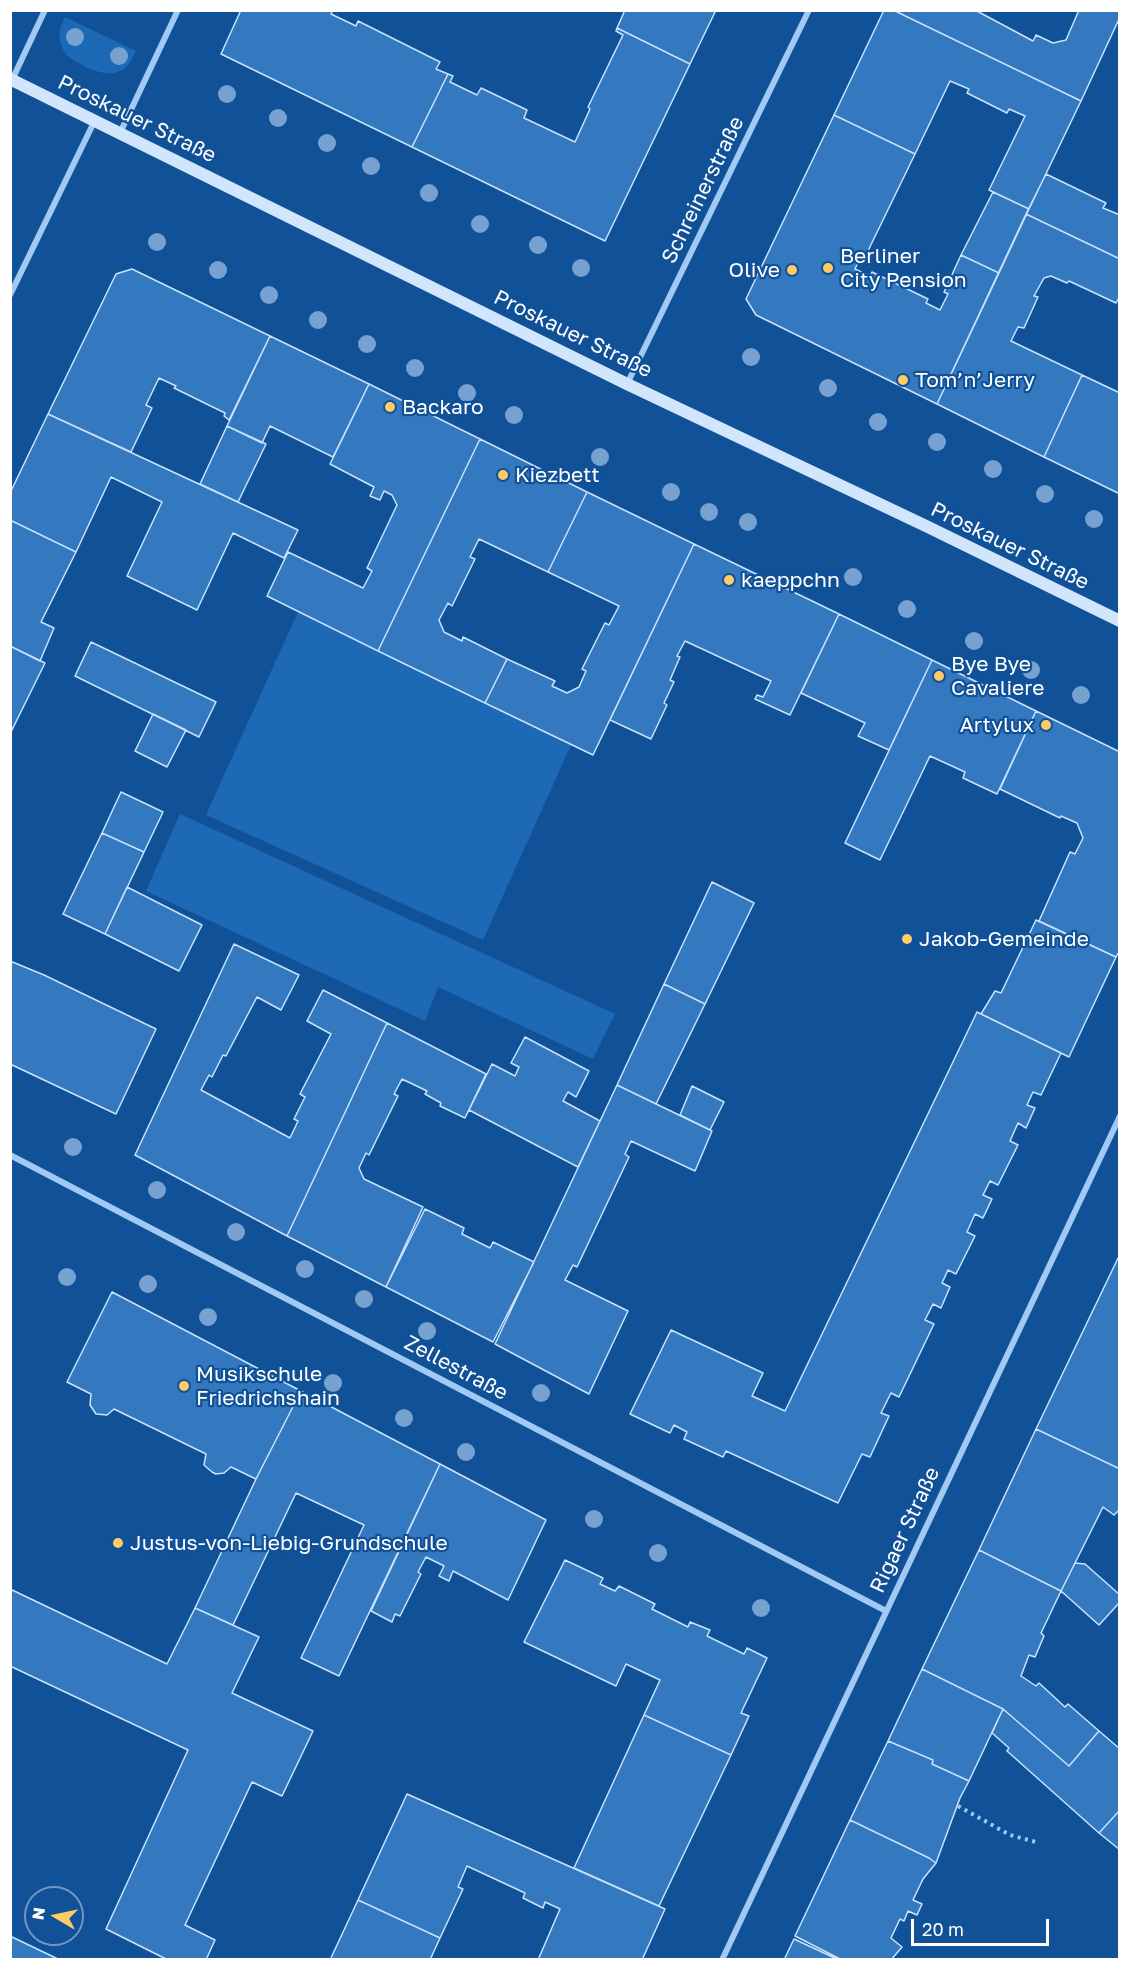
<!DOCTYPE html>
<meta charset="utf-8">
<style>
body{margin:0}
#map{position:relative;width:1130px;height:1970px;overflow:hidden;background:#105198;font-family:"Golos Text",sans-serif}
canvas{display:block}
.frame{position:absolute;inset:0;border:12px solid #fff;pointer-events:none}
.north{position:absolute;left:24px;top:1886px;width:60px;height:60px;box-sizing:border-box;background:#105198;border:2px solid #7097c1;border-radius:50%;rotate:279deg;font-size:16px;font-weight:700;line-height:24px;text-align:center;color:#fff}
.north::after{content:'';display:block;margin:auto;width:21px;height:27px;background:#ffcb64;clip-path:polygon(50% 0,100% 100%,50% 72%,0 100%)}
.scale{position:absolute;left:911px;top:1919px;width:138px;height:27px;box-sizing:border-box;border:3px solid #fff;border-top:0;padding-left:8px;font-size:18px;line-height:21px;white-space:nowrap;color:#fff;-webkit-text-stroke:4px #105198;paint-order:stroke}
</style>
<div id="map">
<canvas width="1130" height="1970"></canvas>
<div class="frame"></div>
<div class="north">N</div>
<div class="scale">20 m</div>
</div>
<script>
const ctx = document.querySelector('canvas').getContext('2d');
ctx.lineJoin = 'round';
function fillPath(path, color) { ctx.fillStyle = color; ctx.fill(path, 'evenodd'); }
function trace(path, color, width, dash) { ctx.strokeStyle = color; ctx.lineWidth = width; ctx.lineCap = dash ? 'butt' : 'round'; ctx.setLineDash(dash || []); ctx.stroke(path); }
function write(font, color, halo, rows, align = 'center') {
  ctx.font = font + ' "Golos Text",sans-serif'; ctx.lineWidth = 4.5; ctx.setLineDash([]); ctx.textBaseline = 'middle'; ctx.strokeStyle = halo; ctx.fillStyle = color; for (const [text, x, y, turn = 0] of rows) {
    ctx.save(); ctx.translate(x, y); ctx.rotate((+turn || 0) * Math.PI / 180); ctx.textAlign = isNaN(turn) ? turn : align; if (halo) ctx.strokeText(text, 0, 0); ctx.fillText(text, 0, 0); ctx.restore();
  }
}
fillPath(new Path2D(`
 M65 17 136 51C133 57 130 64 125 68 108 82 81 65 66 55 58 40 57 32 65 17Z
 M298 612 571 745 483 940 206 815Z
 M180 814 615 1014 593 1059 438 987 425 1021 146 891Z`), '#1e69b6');
const building = new Path2D(`
 M241 10H333L331 14 356 26 358 21 440 62 436 69 448 74 412 147 221 54Z
 M625 10H716L690 64 617 28Z
 M884 10H893L1081 101 1029 209 989 190 1025 116 1009 109 1007 113 967 93 969 89 950 81 915 154 834 115Z
 M893 10H975L1033 41 1036 35 1053 43 1066 40 1079 10H1120V17L1081 101Z
 M617 28 690 64 605 241 412 147 448 74 453 76 450 82 477 95 481 88 527 110 524 118 575 142 590 109 588 107 623 35 616 31Z
 M834 115 915 154 866 255 862 253 855 269 870 276 872 272 928 299 926 303 940 310 948 294 944 292 961 255 999 273 937 404 756 315 746 299Z
 M1046 174 1106 203 1103 208 1120 215V259L1026 214Z
 M993 192 1029 209 999 273 961 255Z
 M1026 214 1120 259V296L1116 303 1069 281 1067 283 1051 276 1044 278 1034 296 1038 297 1024 328 1018 327 1011 341 1082 375 1044 457 937 404Z
 M132 269 270 336 229 420 224 416 225 413 174 388 176 386 159 378 146 405 152 408 131 452 48 414 116 274Z
 M270 336 369 384 333 457 270 426 262 443 227 426Z
 M1082 375 1120 393V494L1044 457Z
 M369 384 480 439 378 651 267 596 288 552 363 588 372 571 367 568 397 505 392 495 384 491 380 500 370 496 374 487 330 464Z
 M48 414 298 530 284 558 233 533 197 610 127 576 162 502 111 477 76 552 10 520V493Z
 M227 426 266 444 238 502 200 484Z
 M480 439 587 492 548 572 479 539 470 557 475 559 452 606 448 603 439 620 444 632 462 641 463 637 507 659 485 703 378 651Z
 M587 492 694 544 593 755 485 703 507 659 555 681 552 686 567 693 579 687 586 671 582 669 605 623 609 625 619 606 548 572Z
 M10 520 76 552 41 622 54 628 40 661 10 646Z
 M694 544 839 614 790 715 755 699 757 695 763 697 771 681 685 641 677 656 680 657 670 680 674 682 664 703 667 705 651 739 610 720Z
 M839 614 932 660 889 750 858 736 865 723 801 693Z
 M91 642 216 702 199 737 75 676Z
 M10 646 45 663 10 734Z
 M932 660 1036 711 997 794 963 778 965 772 930 756 880 860 845 843Z
 M1036 711 1120 752V950L1116 957 1039 921 1070 852 1075 854 1083 838 1077 823 1061 816 1060 818 1000 789Z
 M153 714 186 730 167 767 135 751Z
 M121 792 163 812 144 852 102 833Z
 M102 833 144 852 105 934 63 914Z
 M712 882 754 903 705 1004 664 984Z
 M127 887 202 925 179 971 105 934Z
 M1036 920 1116 957 1069 1057 981 1014 995 991 1001 993Z
 M234 944 299 975 281 1010 257 997 226 1056 223 1055 212 1077 209 1075 201 1090 290 1138 298 1121 294 1119 305 1097 300 1094 331 1034 307 1021 323 990 387 1023 287 1236 135 1155Z
 M10 961 44 975 156 1029 116 1114 10 1064Z
 M664 984 705 1004 656 1104 617 1085Z
 M977 1012 1061 1053 1041 1095 1033 1092 1027 1105 1035 1108 1026 1128 1018 1123 1010 1141 1018 1145 998 1185 990 1181 983 1195 992 1199 983 1218 975 1214 967 1232 975 1236 956 1274 948 1270 942 1283 950 1287 941 1308 933 1304 925 1320 934 1324 899 1397 891 1393 881 1413 889 1416 870 1457 862 1454 838 1503 726 1451 723 1457 684 1439 687 1432 674 1425 670 1433 630 1414 671 1330 763 1373 752 1396 785 1411Z
 M387 1023 486 1074 465 1118 440 1106 441 1103 425 1094 427 1091 402 1079 394 1094 398 1096 369 1155 366 1153 359 1168 364 1179 423 1207 386 1287 287 1236Z
 M525 1037 589 1071 576 1097 568 1092 563 1101 600 1121 578 1167 469 1110 492 1064 515 1076 519 1067 511 1063Z
 M617 1085 712 1131 695 1171 631 1141 625 1154 629 1157 577 1267 573 1265 565 1280 628 1311 589 1394 495 1344Z
 M692 1086 724 1102 710 1130 680 1115Z
 M425 1209 464 1228 462 1234 490 1248 493 1242 534 1262 493 1342 386 1287Z
 M1120 1254V1469L1036 1429Z
 M112 1292 301 1391 256 1479 231 1467 224 1473 216 1474 212 1472 204 1465 206 1454 114 1409 107 1415 96 1414 90 1405 91 1394 67 1382Z
 M301 1391 440 1464 339 1676 301 1658 364 1525 296 1493 233 1625 195 1608 256 1479Z
 M1036 1429 1120 1469V1509L1114 1515 1103 1507 1061 1591 979 1550Z
 M440 1464 546 1520 508 1600 453 1571 449 1581 439 1576 444 1566 426 1557 418 1572 421 1574 400 1616 395 1614 392 1622 371 1611Z
 M979 1550 1061 1591 1041 1633 1044 1636 1035 1657 1029 1655 1021 1676 1036 1686 1039 1683 1065 1707 1068 1704 1099 1731 1069 1766 1003 1709 922 1669Z
 M565 1560 603 1578 600 1584 615 1591 619 1586 655 1604 652 1609 688 1627 690 1622 710 1630 707 1636 744 1654 747 1648 767 1658 741 1713 749 1716 731 1755 644 1715 660 1680 626 1664 616 1686 524 1642Z
 M1075 1563 1085 1564 1120 1595V1602L1099 1625 1061 1591Z
 M10 1589 167 1664 195 1608 259 1637 232 1693 313 1731 282 1796 252 1782 185 1925 215 1940 206 1960H168L106 1929 188 1750 10 1666Z
 M922 1669 1003 1709 969 1781 932 1764 933 1760 888 1741Z
 M1003 1709 1069 1766 1099 1731 1120 1749V1810L1099 1833 1007 1751 1009 1748 992 1733Z
 M644 1715 731 1755 659 1906 574 1868Z
 M888 1741 933 1760 932 1764 969 1781 960 1798 936 1863 929 1858 850 1820Z
 M407 1794 665 1909 642 1960H538L560 1909 545 1902 543 1908 523 1898 525 1893 467 1866 458 1887 463 1889 440 1938 358 1900Z
 M1120 1810V1850L1099 1833Z
 M850 1820 929 1858 936 1863 923 1879 913 1900 922 1904 917 1915 908 1911 904 1921 900 1919 891 1938 902 1947 891 1960H842L795 1936Z
 M358 1900 440 1938 430 1960H330Z
 M10 1936 60 1960H10Z
 M794 1939 839 1960H784Z`);
fillPath(building, '#3478bf');
trace(building, '#c9e3fe', 1.5);
trace(new Path2D(`
 M958 1806 1010 1835 1036 1842`), '#a0caf4', 4, [3, 4.5]);
trace(new Path2D(`
 M12 80 45 10
 M120 133 178 10
 M10 295 95 120
 M627 384 809 10
 M10 1155 886 1611
 M722 1960 1120 1116`), '#a0caf4', 6);
trace(new Path2D(`
 M10 79 627 384 926 526 1120 621`), '#d1e6fd', 12);
ctx.fillStyle = '#76a1d0';
for (const [x, y] of [
 [75,37],
 [119,56],
 [227,94],
 [278,118],
 [327,143],
 [371,166],
 [429,193],
 [480,224],
 [157,242],
 [538,245],
 [581,268],
 [218,270],
 [269,295],
 [318,320],
 [367,344],
 [751,357],
 [415,368],
 [828,388],
 [467,393],
 [514,415],
 [878,422],
 [937,442],
 [600,457],
 [993,469],
 [671,492],
 [1045,494],
 [709,512],
 [1094,519],
 [748,522],
 [853,577],
 [907,609],
 [974,641],
 [1031,670],
 [1081,695],
 [73,1147],
 [157,1190],
 [236,1232],
 [305,1269],
 [67,1277],
 [148,1284],
 [364,1299],
 [208,1317],
 [427,1331],
 [333,1383],
 [541,1393],
 [404,1418],
 [466,1452],
 [594,1519],
 [658,1553],
 [761,1608]
]) { ctx.beginPath(); ctx.arc(x, y, 9, 0, 2 * Math.PI); ctx.fill(); }
for (const [x, y, r, color] of [
 [828,268,6,"#ffcb64"],
 [792,270,6,"#ffcb64"],
 [903,380,6,"#ffcb64"],
 [390,407,6,"#ffcb64"],
 [503,475,6,"#ffcb64"],
 [729,580,6,"#ffcb64"],
 [939,676,6,"#ffcb64"],
 [1046,725,6,"#ffcb64"],
 [907,939,6,"#ffcb64"],
 [184,1386,6,"#ffcb64"],
 [118,1543,6,"#ffcb64"]
]) { const dot = new Path2D(); dot.arc(x, y, r, 0, 2 * Math.PI); ctx.fillStyle = color; ctx.fill(dot); trace(dot, '#105198', 2); }
write('21px', '#fff', '#105198', [
 ["Proskauer Straße",137,119,26],
 ["Schreinerstraße",703,190,-64],
 ["Proskauer Straße",573,334,26],
 ["Proskauer Straße",1010,546,26],
 ["Zellestraße",456,1368,28],
 ["Rigaer Straße",905,1530,-65]
]);
write('21px', '#fff', '#105198', [
 ["Berliner",840,256],
 ["City Pension",840,280],
 ["Olive",780,270,"right"],
 ["Tom’n’Jerry",915,380],
 ["Backaro",402,407],
 ["Kiezbett",515,475],
 ["kaeppchn",741,580],
 ["Bye Bye",951,664],
 ["Cavaliere",951,688],
 ["Artylux",1034,725,"right"],
 ["Jakob-Gemeinde",919,939],
 ["Musikschule",196,1374],
 ["Friedrichshain",196,1398],
 ["Justus-von-Liebig-Grundschule",130,1543]
], 'left');
</script>
